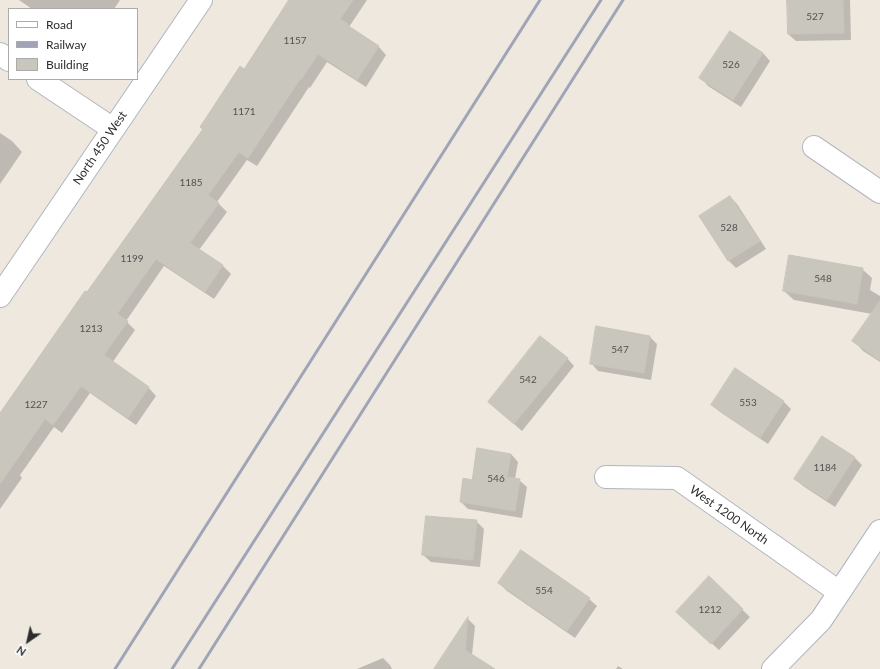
<!DOCTYPE html>
<style>
body{margin:0}
#map{position:relative;width:880px;height:669px;overflow:hidden;background:#eee8df;font-family:Lato,sans-serif}
canvas{display:block}
.legend{position:absolute;left:8px;top:8px;width:130px;height:72px;box-sizing:border-box;background:#fff;border:1px solid #ababab;margin:0;padding:5px 7px;list-style:none;font-size:12px;color:#2c2c2c}
.legend li{display:flex;align-items:center;gap:8px;height:20px}
.legend b{width:20px;border:1px solid #ababab}
.north{position:absolute;left:8px;top:621px;width:40px;height:40px;-webkit-text-stroke:3px #fff;paint-order:stroke;rotate:214deg;font-size:11px;font-weight:700;line-height:16px;text-align:center;color:#2c2c2c}
.north::after{content:'';display:block;margin:auto;width:14px;height:18px;background:#2c2c2c;clip-path:polygon(50% 0,100% 100%,50% 72%,0 100%)}
</style>
<div id="map">
<canvas width="880" height="669"></canvas>
<ul class="legend">
<li><b style="height:5px;background:#fff"></b>Road</li>
<li><b style="height:5px;background:#a1a4b7"></b>Railway</li>
<li><b style="height:11px;background:#c9c6bd"></b>Building</li>
</ul>
<div class="north">N</div>
</div>
<script>
const ctx = document.querySelector('canvas').getContext('2d');
ctx.lineJoin = 'round';
function fillPath(path, color) { ctx.fillStyle = color; ctx.fill(path, 'evenodd'); }
function trace(path, color, width, dash) { ctx.strokeStyle = color; ctx.lineWidth = width; ctx.lineCap = dash ? 'butt' : 'round'; ctx.setLineDash(dash || []); ctx.stroke(path); }
function write(font, color, halo, rows, align = 'center') {
  ctx.font = font + ' Lato,sans-serif'; ctx.lineWidth = 3; ctx.setLineDash([]); ctx.textBaseline = 'middle'; ctx.strokeStyle = halo; ctx.fillStyle = color; for (const [text, x, y, turn = 0] of rows) {
    ctx.save(); ctx.translate(x, y); ctx.rotate((+turn || 0) * Math.PI / 180); ctx.textAlign = isNaN(turn) ? turn : align; if (halo) ctx.strokeText(text, 0, 0); ctx.fillText(text, 0, 0); ctx.restore();
  }
}
fillPath(new Path2D(`
 M19 0H120L114 9H32Z
 M291 0H367L349 27 378 46 386 55 366 87 327 62 310 88 309 87 257 166 247 160 217 202 227 212 199 250 223 266 231 274 214 299 164 266 126 321 135 330 112 363 148 387 156 396 136 425 90 393 62 433 54 427 20 475 22 478 0 509V415L244 71Z
 M788 0H850L851 40 796 41 788 34Z
 M763 53 770 61 741 107 708 86 701 78Z
 M0 133 12 141 22 152 0 184Z
 M730 197 737 204 766 249 736 268 729 261 700 216Z
 M862 269 872 278 870 290 880 296V362L863 351 854 341 872 314 794 300 784 291Z
 M650 337 657 344 651 380 598 371 591 363Z
 M567 358 574 366 522 431 489 402Z
 M735 370 784 402 791 409 768 444 720 412 712 405Z
 M511 454 518 462 515 479 519 480 527 487 522 518 468 509 461 502 473 481Z
 M855 458 862 465 835 507 803 486 795 479Z
 M476 521 484 529 480 567 431 562 423 555Z
 M709 578 750 617 719 650 685 619Z
 M499 583 589 599 597 606 575 638 507 591Z
 M468 619 475 626 472 655 493 669H436Z
 M383 658 390 665 392 669H357Z
 M618 666 623 669H616Z`), '#0003');
const building = new Path2D(`
 M289 0H353L340 19 348 24 347 25 379 46 357 80 318 54 301 80 300 79 248 158 239 152 208 195 219 203 190 243 223 265 205 292 156 259 117 314 128 321 104 355 149 387 128 418 81 386 53 425 45 419 0 484V413L85 291 87 292 203 129 200 127 240 66 244 69Z
 M787 0H843L844 33 788 34Z
 M730 31 763 53 733 100 699 78Z
 M730 196 760 241 728 261 699 216Z
 M789 255 863 268 857 304 783 291Z
 M880 301V361L852 341Z
 M596 326 650 336 644 373 590 364Z
 M540 336 568 358 514 424 488 402Z
 M735 368 784 401 760 438 711 405Z
 M822 436 855 457 827 500 794 479Z
 M477 448 511 454 507 477 520 479 515 511 460 502 463 478 472 480Z
 M426 516 477 520 473 560 422 555Z
 M521 550 590 598 567 631 498 583Z
 M709 576 743 609 711 644 676 612Z
 M468 617 465 650 495 669H434Z`);
fillPath(building, '#c9c6bd');
trace(building, '#cac4b8', 1);
const street = new Path2D(`
 M0 54 9 60
 M38 79 113 129
 M814 147 880 192
 M0 296 201 0
 M606 477 677 478 839 592
 M773 669 821 620 880 531`);
trace(street, '#b2b5c0', 24);
trace(street, '#fff', 22);
trace(new Path2D(`
 M115 669 540 0
 M172 669 601 0
 M199 669 623 0`), '#a1a4b7', 3);
write('10px', '#535250', null, [
 ["527",815,17],
 ["1157",295,41],
 ["526",731,65],
 ["1171",244,112],
 ["1185",191,183],
 ["528",729,228],
 ["1199",132,259],
 ["548",823,279],
 ["1213",91,329],
 ["547",620,350],
 ["542",528,380],
 ["553",748,403],
 ["1227",36,405],
 ["1184",825,468],
 ["546",496,479],
 ["554",544,591],
 ["1212",710,610]
]);
write('12px', '#2c2c2c', '#fff', [
 ["North 450 West",100,148,-56],
 ["West 1200 North",729,515,35]
]);
</script>
